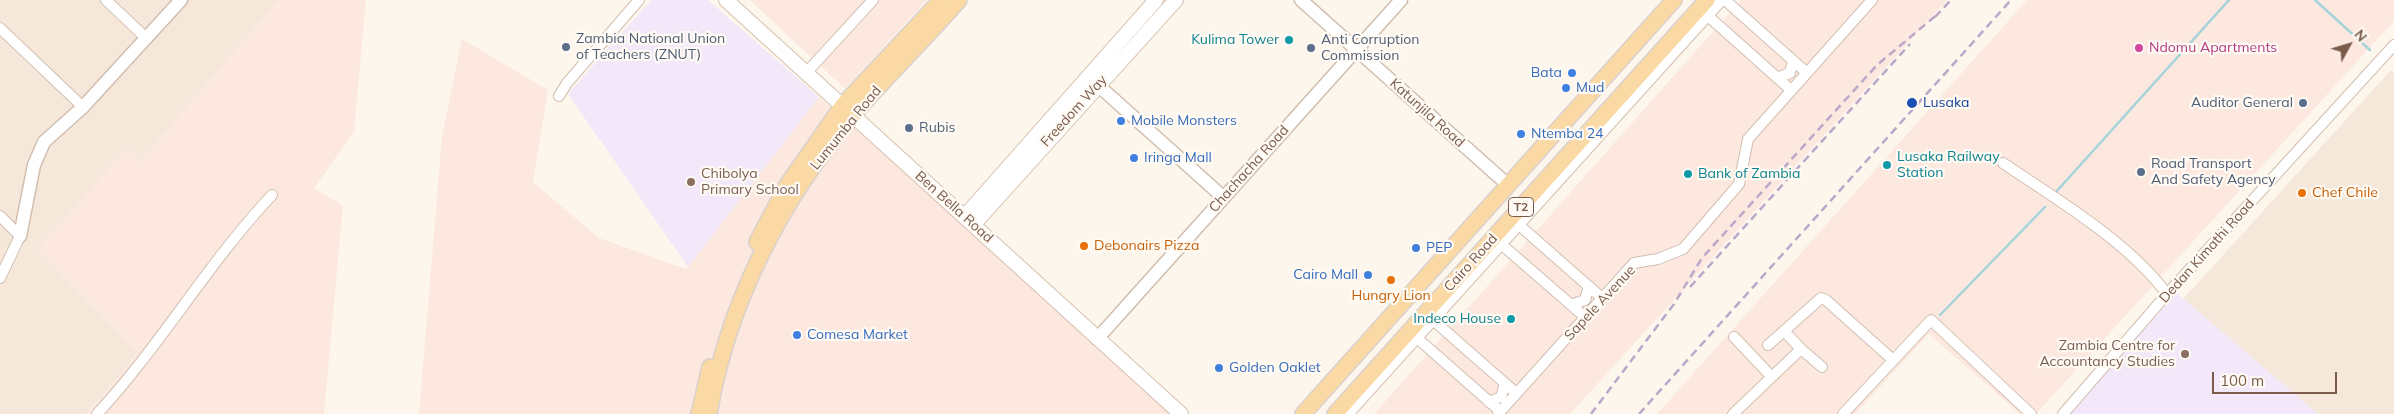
<!DOCTYPE html>
<style>
body{margin:0}
#map{position:relative;width:2394px;height:414px;overflow:hidden;background:#fdf6ec;font-family:Mulish,sans-serif}
canvas{display:block}
.north{position:absolute;left:2324px;top:20px;width:50px;height:50px;-webkit-text-stroke:4px #fffaf3;paint-order:stroke;rotate:51deg;font-size:14px;font-weight:700;line-height:20px;text-align:center;color:#7a5c4d}
.north::after{content:'';display:block;margin:auto;width:18px;height:22px;background:#7a5c4d;clip-path:polygon(50% 0,100% 100%,50% 72%,0 100%)}
.scale{position:absolute;left:2212px;top:372px;width:125px;height:22px;box-sizing:border-box;border:2px solid #7a5c4d;border-top:0;padding-left:6px;font-size:15px;line-height:18px;white-space:nowrap;color:#7a5c4d;-webkit-text-stroke:4px #fffaf3;paint-order:stroke}
</style>
<div id="map">
<canvas width="2394" height="414"></canvas>
<div class="north">N</div>
<div class="scale">100 m</div>
</div>
<script>
const ctx = document.querySelector('canvas').getContext('2d');
ctx.lineJoin = 'round';
function fillPath(path, color) { ctx.fillStyle = color; ctx.fill(path, 'evenodd'); }
function trace(path, color, width, dash) { ctx.strokeStyle = color; ctx.lineWidth = width; ctx.lineCap = dash ? 'butt' : 'round'; ctx.setLineDash(dash || []); ctx.stroke(path); }
function write(font, color, halo, rows, align = 'center') {
  ctx.font = font + ' Mulish,sans-serif'; ctx.lineWidth = 4.5; ctx.setLineDash([]); ctx.textBaseline = 'middle'; ctx.strokeStyle = halo; ctx.fillStyle = color; for (const [text, x, y, turn = 0] of rows) {
    ctx.save(); ctx.translate(x, y); ctx.rotate((+turn || 0) * Math.PI / 180); ctx.textAlign = isNaN(turn) ? turn : align; if (halo) ctx.strokeText(text, 0, 0); ctx.fillText(text, 0, 0); ctx.restore();
  }
}
fillPath(new Path2D(`
 M0 0H279L140 162 127 149 138 353 86 414H0Z
 M2391 70 2394 73V414H2079Z`), '#f5e8da');
fillPath(new Path2D(`
 M279 0H366L354 132 314 188 343 206 324 414H86L138 353 37 250 127 148 140 162Z
 M750 0H927L845 89Z
 M1741 0H1947L1570 414H1374Z
 M2027 0H2394V21L2036 414H2020L1929 334 1855 414H1657Z
 M462 39 548 90 533 182 599 238 686 269 819 97 1181 414H419L442 136Z`), '#fde8e0');
fillPath(new Path2D(`
 M651 0H708L819 97 688 267 568 94Z
 M2177 293 2318 414H2068Z`), '#f3e8fa');
trace(new Path2D(`
 M2315 0 2370 50
 M2056 192 2229 0
 M1940 315 2045 207`), '#a5d3da', 2.5);
const minor = new Path2D(`
 M106 0 145 37
 M1725 0 1807 73
 M1708 16 1791 90
 M0 28 83 107
 M806 73 873 0
 M1777 78 1790 73 1793 61
 M559 96 567 83 639 0
 M2003 163C2059 201 2126 240 2167 294
 M0 216 20 236 0 278
 M1519 225 1602 298
 M1501 244 1585 317
 M1571 305 1585 300 1589 286
 M1433 320 1516 393
 M1734 337 1771 376
 M1417 338 1500 411
 M1768 345 1784 331
 M1801 349 1822 367
 M1489 402 1501 397 1505 384
 M97 414C161 345 208 263 272 195
 M1342 414 1351 411 1722 0
 M1498 414 1634 263 1658 259 1683 249 1739 184 1748 139 1872 0
 M1733 414 1801 349 1784 331 1821 298 1826 300 1893 360
 M1843 414 1931 320 2031 414
 M2063 414 2167 294 2394 45`);
const tertiary = new Path2D(`
 M1301 0 1508 185
 M1091 79 1223 197
 M20 236 34 165 44 142 83 107 181 0
 M1097 339 1401 0`);
const secondary = new Path2D(`
 M726 0 1181 414
 M965 216 1156 0
 M974 224 1176 0`);
const primary = new Path2D(`
 M757 242 787 185 843 105 941 0
 M699 414 710 367
 M709 414C727 305 782 197 854 114 888 75 925 39 959 0
 M1303 414 1674 0
 M1335 414 1707 0`);
trace(minor, '#d1beb0', 12);
trace(tertiary, '#d1beb0', 15);
trace(secondary, '#d6c0b0', 16);
trace(primary, '#dad1cd', 18);
trace(minor, '#fff', 10);
trace(tertiary, '#fff', 12);
trace(secondary, '#fff', 14);
trace(primary, '#fbd9a5', 15);
trace(new Path2D(`
 M1935 17 1951 0
 M1690 287 1910 44
 M1591 414 1674 304 1702 258 1721 237 1877 65 1939 13
 M1639 414 2011 0`), '#b9a8c9', 2.5, [8, 5]);
for (const [x, y, r, color] of [
 [1289,40,5,"#0f9aa8"],
 [566,47,5,"#5c6f8a"],
 [1311,48,5,"#5c6f8a"],
 [2139,48,5,"#d1479c"],
 [1572,73,5,"#3f7fe0"],
 [1566,88,5,"#3f7fe0"],
 [1912,103,6,"#1a4fb4"],
 [2303,103,5,"#5c6f8a"],
 [1121,121,5,"#3f7fe0"],
 [909,128,5,"#5c6f8a"],
 [1521,134,5,"#3f7fe0"],
 [1134,158,5,"#3f7fe0"],
 [1887,165,5,"#0f9aa8"],
 [2141,172,5,"#5c6f8a"],
 [1688,174,5,"#0f9aa8"],
 [691,182,5,"#8d6e63"],
 [2302,193,5,"#e8710a"],
 [1084,246,5,"#e8710a"],
 [1416,248,5,"#3f7fe0"],
 [1368,275,5,"#3f7fe0"],
 [1391,280,5,"#e8710a"],
 [1511,319,5,"#0f9aa8"],
 [797,335,5,"#3f7fe0"],
 [2185,354,5,"#8d6e63"],
 [1219,368,5,"#3f7fe0"]
]) { const dot = new Path2D(); dot.arc(x, y, r, 0, 2 * Math.PI); ctx.fillStyle = color; ctx.fill(dot); trace(dot, '#fffaf3', 2); }
for (const [x, y, w] of [
 [1521,207,25]
]) { const box = new Path2D(); box.roundRect(x - w / 2, y - 9.5, w, 19, 4); ctx.fillStyle = '#fffaf3'; ctx.fill(box); trace(box, '#7a5c4d', 1); }
write('bold 12px', '#7a5c4d', null, [
 ["T2",1521,207]
]);
write('14px', '#4e5e75', '#fffaf3', [
 ["Zambia National Union",576,39],
 ["of Teachers (ZNUT)",576,55],
 ["Anti Corruption",1321,40],
 ["Commission",1321,56],
 ["Auditor General",2293,103,"right"],
 ["Rubis",919,128],
 ["Road Transport",2151,164],
 ["And Safety Agency",2151,180]
], 'left');
write('14px', '#0d838f', '#fffaf3', [
 ["Kulima Tower",1279,40],
 ["Lusaka Railway",1897,157,"left"],
 ["Station",1897,173,"left"],
 ["Bank of Zambia",1698,174,"left"],
 ["Indeco House",1501,319]
], 'right');
write('14px', '#b23c85', '#fffaf3', [
 ["Ndomu Apartments",2149,48]
], 'left');
write('14px', '#366cbe', '#fffaf3', [
 ["Bata",1562,73,"right"],
 ["Mud",1576,88],
 ["Mobile Monsters",1131,121],
 ["Ntemba 24",1531,134],
 ["Iringa Mall",1144,158],
 ["PEP",1426,248],
 ["Cairo Mall",1358,275,"right"],
 ["Comesa Market",807,335],
 ["Golden Oaklet",1229,368]
], 'left');
write('14px', '#164399', '#fffaf3', [
 ["Lusaka",1923,103]
], 'left');
write('14px', '#7a5c4d', '#fffaf3', [
 ["Freedom Way",1074,111,-48],
 ["Katunjila Road",1427,113,42],
 ["Lumumba Road",846,128,-51],
 ["Chachacha Road",1249,169,-48],
 ["Ben Bella Road",954,207,42],
 ["Dedan Kimathi Road",2207,251,-48],
 ["Cairo Road",1471,263,-48],
 ["Sapele Avenue",1600,303,-47]
]);
write('14px', '#785e54', '#fffaf3', [
 ["Chibolya",701,174],
 ["Primary School",701,190],
 ["Zambia Centre for",2175,346,"right"],
 ["Accountancy Studies",2175,362,"right"]
], 'left');
write('14px', '#c56008', '#fffaf3', [
 ["Chef Chile",2312,193],
 ["Debonairs Pizza",1094,246],
 ["Hungry Lion",1391,296,"center"]
], 'left');
</script>
